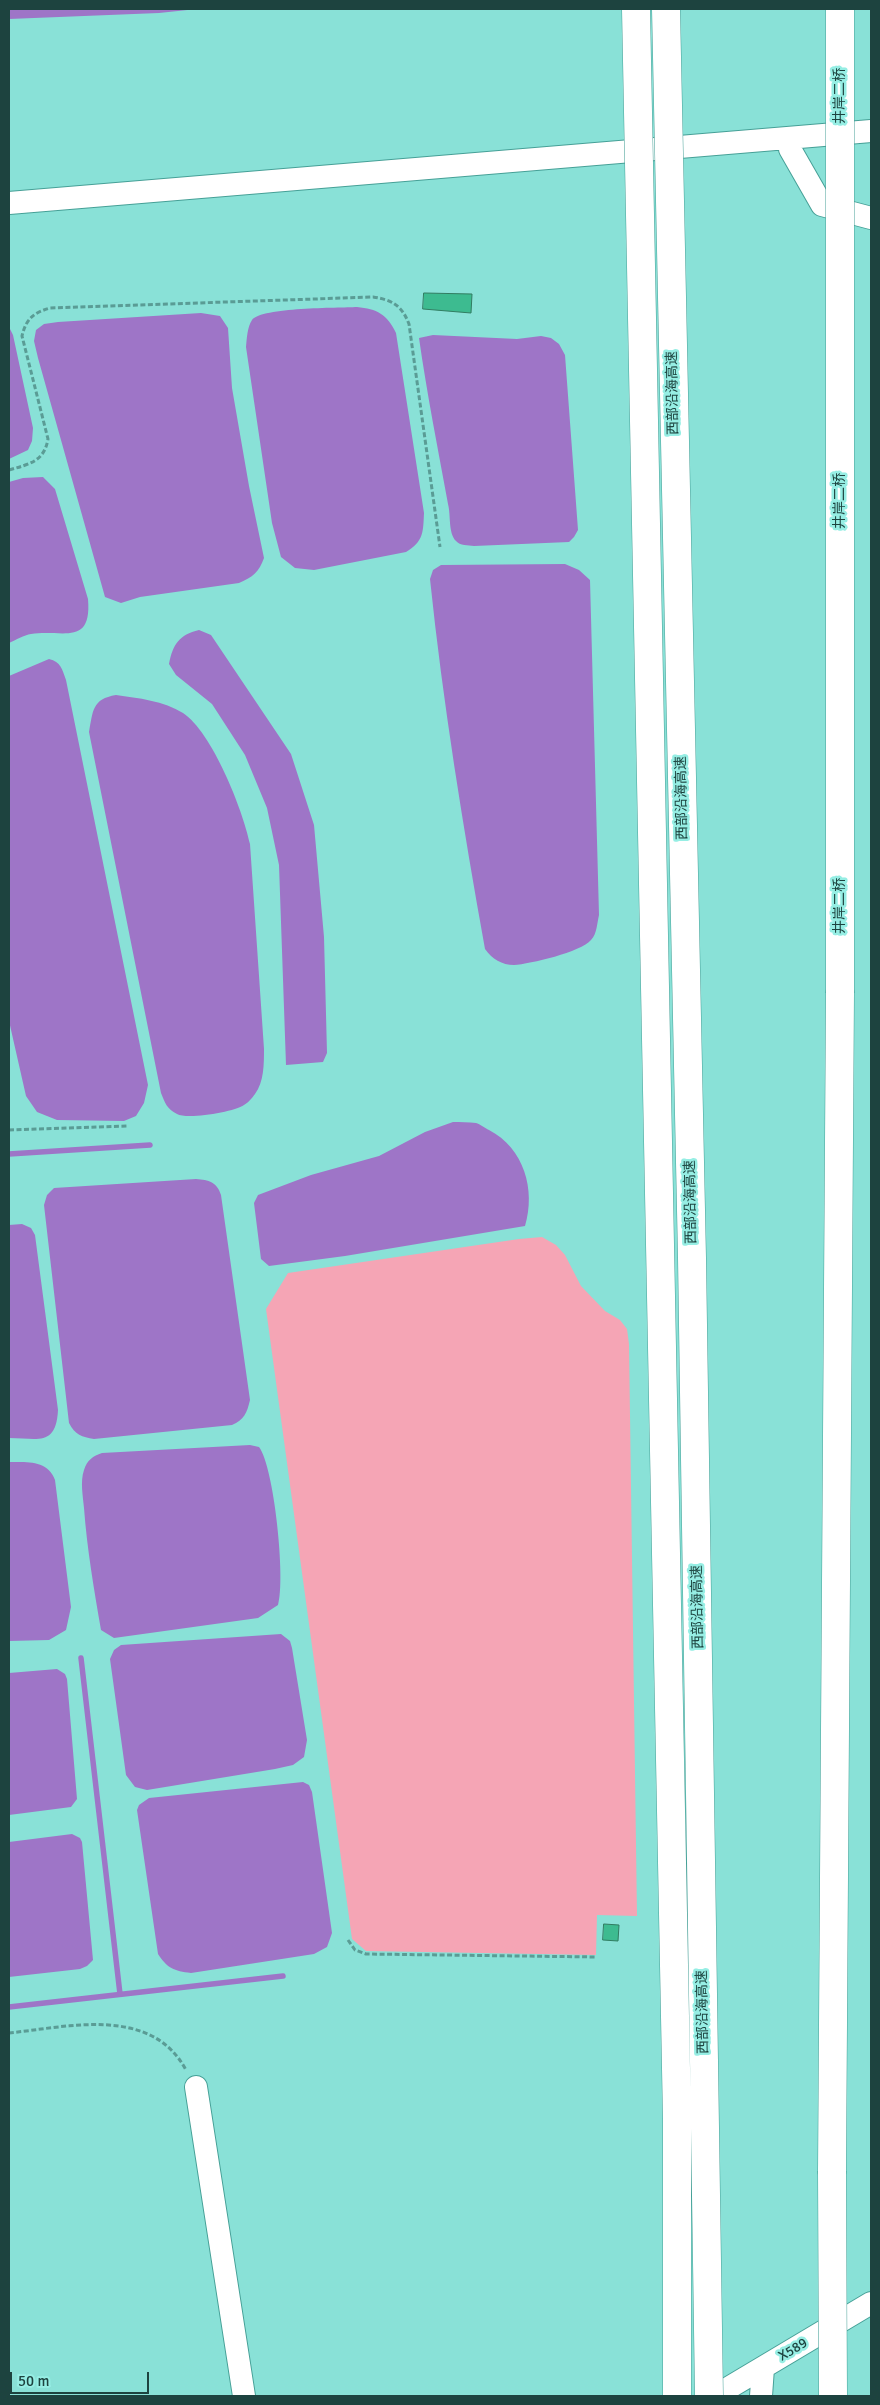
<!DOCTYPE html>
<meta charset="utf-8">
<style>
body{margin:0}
#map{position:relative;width:880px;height:2405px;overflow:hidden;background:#89e1d7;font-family:Signika,sans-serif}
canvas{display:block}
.frame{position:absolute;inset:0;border:10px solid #1d433f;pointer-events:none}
.scale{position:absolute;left:10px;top:2372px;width:139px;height:22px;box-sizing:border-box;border:2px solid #1d433f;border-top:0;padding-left:6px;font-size:15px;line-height:18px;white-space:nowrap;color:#1d433f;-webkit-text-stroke:4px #96eee4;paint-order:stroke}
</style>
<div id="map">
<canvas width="880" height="2405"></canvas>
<div class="frame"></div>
<div class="scale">50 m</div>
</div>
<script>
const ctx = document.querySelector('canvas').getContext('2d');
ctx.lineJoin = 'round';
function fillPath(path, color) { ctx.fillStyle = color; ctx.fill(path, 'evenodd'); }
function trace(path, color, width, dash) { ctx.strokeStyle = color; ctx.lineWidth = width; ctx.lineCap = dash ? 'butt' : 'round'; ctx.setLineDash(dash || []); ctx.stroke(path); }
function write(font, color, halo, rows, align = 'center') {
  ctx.font = font + ' Signika,"Noto Sans SC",sans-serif'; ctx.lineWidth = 5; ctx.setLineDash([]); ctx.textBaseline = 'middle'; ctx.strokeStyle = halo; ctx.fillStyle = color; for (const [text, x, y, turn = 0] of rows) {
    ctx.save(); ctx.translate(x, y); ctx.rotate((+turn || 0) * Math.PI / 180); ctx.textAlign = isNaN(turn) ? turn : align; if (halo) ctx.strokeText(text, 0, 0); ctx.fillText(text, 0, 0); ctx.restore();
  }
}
fillPath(new Path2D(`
 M542 1237 556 1245 565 1255 581 1286 605 1311 620 1320 627 1329 629 1344 637 1916 597 1915 596 1955 366 1951 352 1939 266 1309 288 1273 519 1239Z`), '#f5a5b5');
fillPath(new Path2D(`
 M9 9H197L159 13 9 19Z
 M357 307C377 309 387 314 396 333L424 513C423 532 424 541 406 552L314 570 295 568 281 557 272 523 246 347C247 338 247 328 252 320 262 307 338 308 357 307Z
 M201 313 220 316 228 328 232 388 249 486 264 558C259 572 253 577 239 583L140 597 121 603 105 597 38 358 34 341 36 330 44 324 58 322Z
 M9 327 13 335 33 428 32 441 28 450 9 459Z
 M433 335 517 339 541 336 551 338 559 344 565 355 578 530 574 537 569 542 474 546C468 545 460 546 456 541 448 533 451 515 448 504 438 449 427 394 419 338Z
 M43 477 55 489 88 599C92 647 62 629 31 634 24 635 16 640 9 643V482L23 478Z
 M565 564 579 570 590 580 599 915C597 923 597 934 591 940 581 952 530 964 514 965 502 965 492 959 485 949 463 826 443 704 430 579L433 570 441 565Z
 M199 630 211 635 291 754 314 825 324 937 327 1053 323 1062 286 1065 279 865 267 808 245 755 212 704 176 675 169 664C173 644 179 635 199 630Z
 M49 659C61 662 62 669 66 680L148 1085 144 1103 136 1116 124 1121 57 1120 37 1112 26 1096 9 1021V676Z
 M116 695C138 698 164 701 183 713 212 732 243 810 250 844L264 1049C264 1064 264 1082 255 1094 252 1098 248 1103 244 1105 234 1112 187 1120 177 1114 167 1109 165 1103 161 1093L89 732C93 711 92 699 116 695Z
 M453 1122C460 1122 469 1122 476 1123 480 1124 485 1128 489 1130 524 1148 536 1190 525 1226L345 1256 269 1266 261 1259 254 1203 258 1195 311 1175 379 1156 425 1132Z
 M196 1179C209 1180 217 1182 221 1195L250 1400C247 1413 244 1420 232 1425L94 1439C82 1437 75 1435 69 1423L44 1205 47 1195 54 1188Z
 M22 1224 31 1228 35 1235 58 1410C56 1447 38 1438 9 1438V1225Z
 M250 1445 259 1447C274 1466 286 1580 278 1605L258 1618 114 1638 101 1630C94 1589 87 1549 84 1508 83 1496 80 1482 84 1470 87 1460 93 1456 102 1453Z
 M9 1462C27 1462 48 1460 55 1480L71 1607 66 1630 49 1640 9 1641Z
 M281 1634 290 1641 292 1648 307 1740 304 1757 293 1765 275 1769 147 1790 135 1787 126 1775 110 1659 114 1650 121 1645Z
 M57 1669 65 1674 67 1679 77 1799 71 1807 9 1815V1673Z
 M303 1782 309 1785 312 1792 332 1933 327 1947 314 1954 191 1973C174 1971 167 1968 158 1954L137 1810 139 1805 149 1798Z
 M72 1834 80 1838 82 1842 93 1960 87 1966 80 1969 9 1977V1842Z`), '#9e75c7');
trace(new Path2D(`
 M9 1154 150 1145
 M81 1658 120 1994
 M9 2007 283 1976`), '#9e75c7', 5.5);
const building = new Path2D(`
 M424 293 472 294 471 313 423 309Z
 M604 1924 619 1925 618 1941 603 1940Z`);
fillPath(building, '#3dbb90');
trace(building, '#317c61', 1);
const minor = new Path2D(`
 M790 149 822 205 871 218
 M9 203 871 131
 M196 2087 244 2396
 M715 2396 871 2303
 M761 2396 763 2368`);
const highway = new Path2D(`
 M832 2171 840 993`);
trace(minor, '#46a097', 24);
trace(highway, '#46a097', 29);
trace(new Path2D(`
 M9 470C29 464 44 462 48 439L22 336C26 319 33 313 50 308L373 297C393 300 402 306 409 324L440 547
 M9 1130 128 1126
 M348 1940 355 1950 366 1954 597 1957
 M9 2033C68 2027 151 2005 186 2070`), '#5a9c95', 3, [5, 2.5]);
trace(minor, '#fff', 22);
trace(highway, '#fff', 28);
const highwayBridge = new Path2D(`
 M636 9 677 2119V2396
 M666 9 692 1258 709 2396
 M840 993V9
 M832 2171 833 2396`);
trace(highwayBridge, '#46a097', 29, []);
trace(highwayBridge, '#fff', 28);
write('14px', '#1d433f', '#96eee4', [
 ["井岸二桥",840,96,-90],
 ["西部沿海高速",673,393,-91],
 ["井岸二桥",840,501,-90],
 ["西部沿海高速",682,798,-91],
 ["井岸二桥",840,906,-90],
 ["西部沿海高速",691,1202,-91],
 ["西部沿海高速",698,1607,-91],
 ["西部沿海高速",703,2012,-91],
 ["X589",793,2350,-31]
]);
</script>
